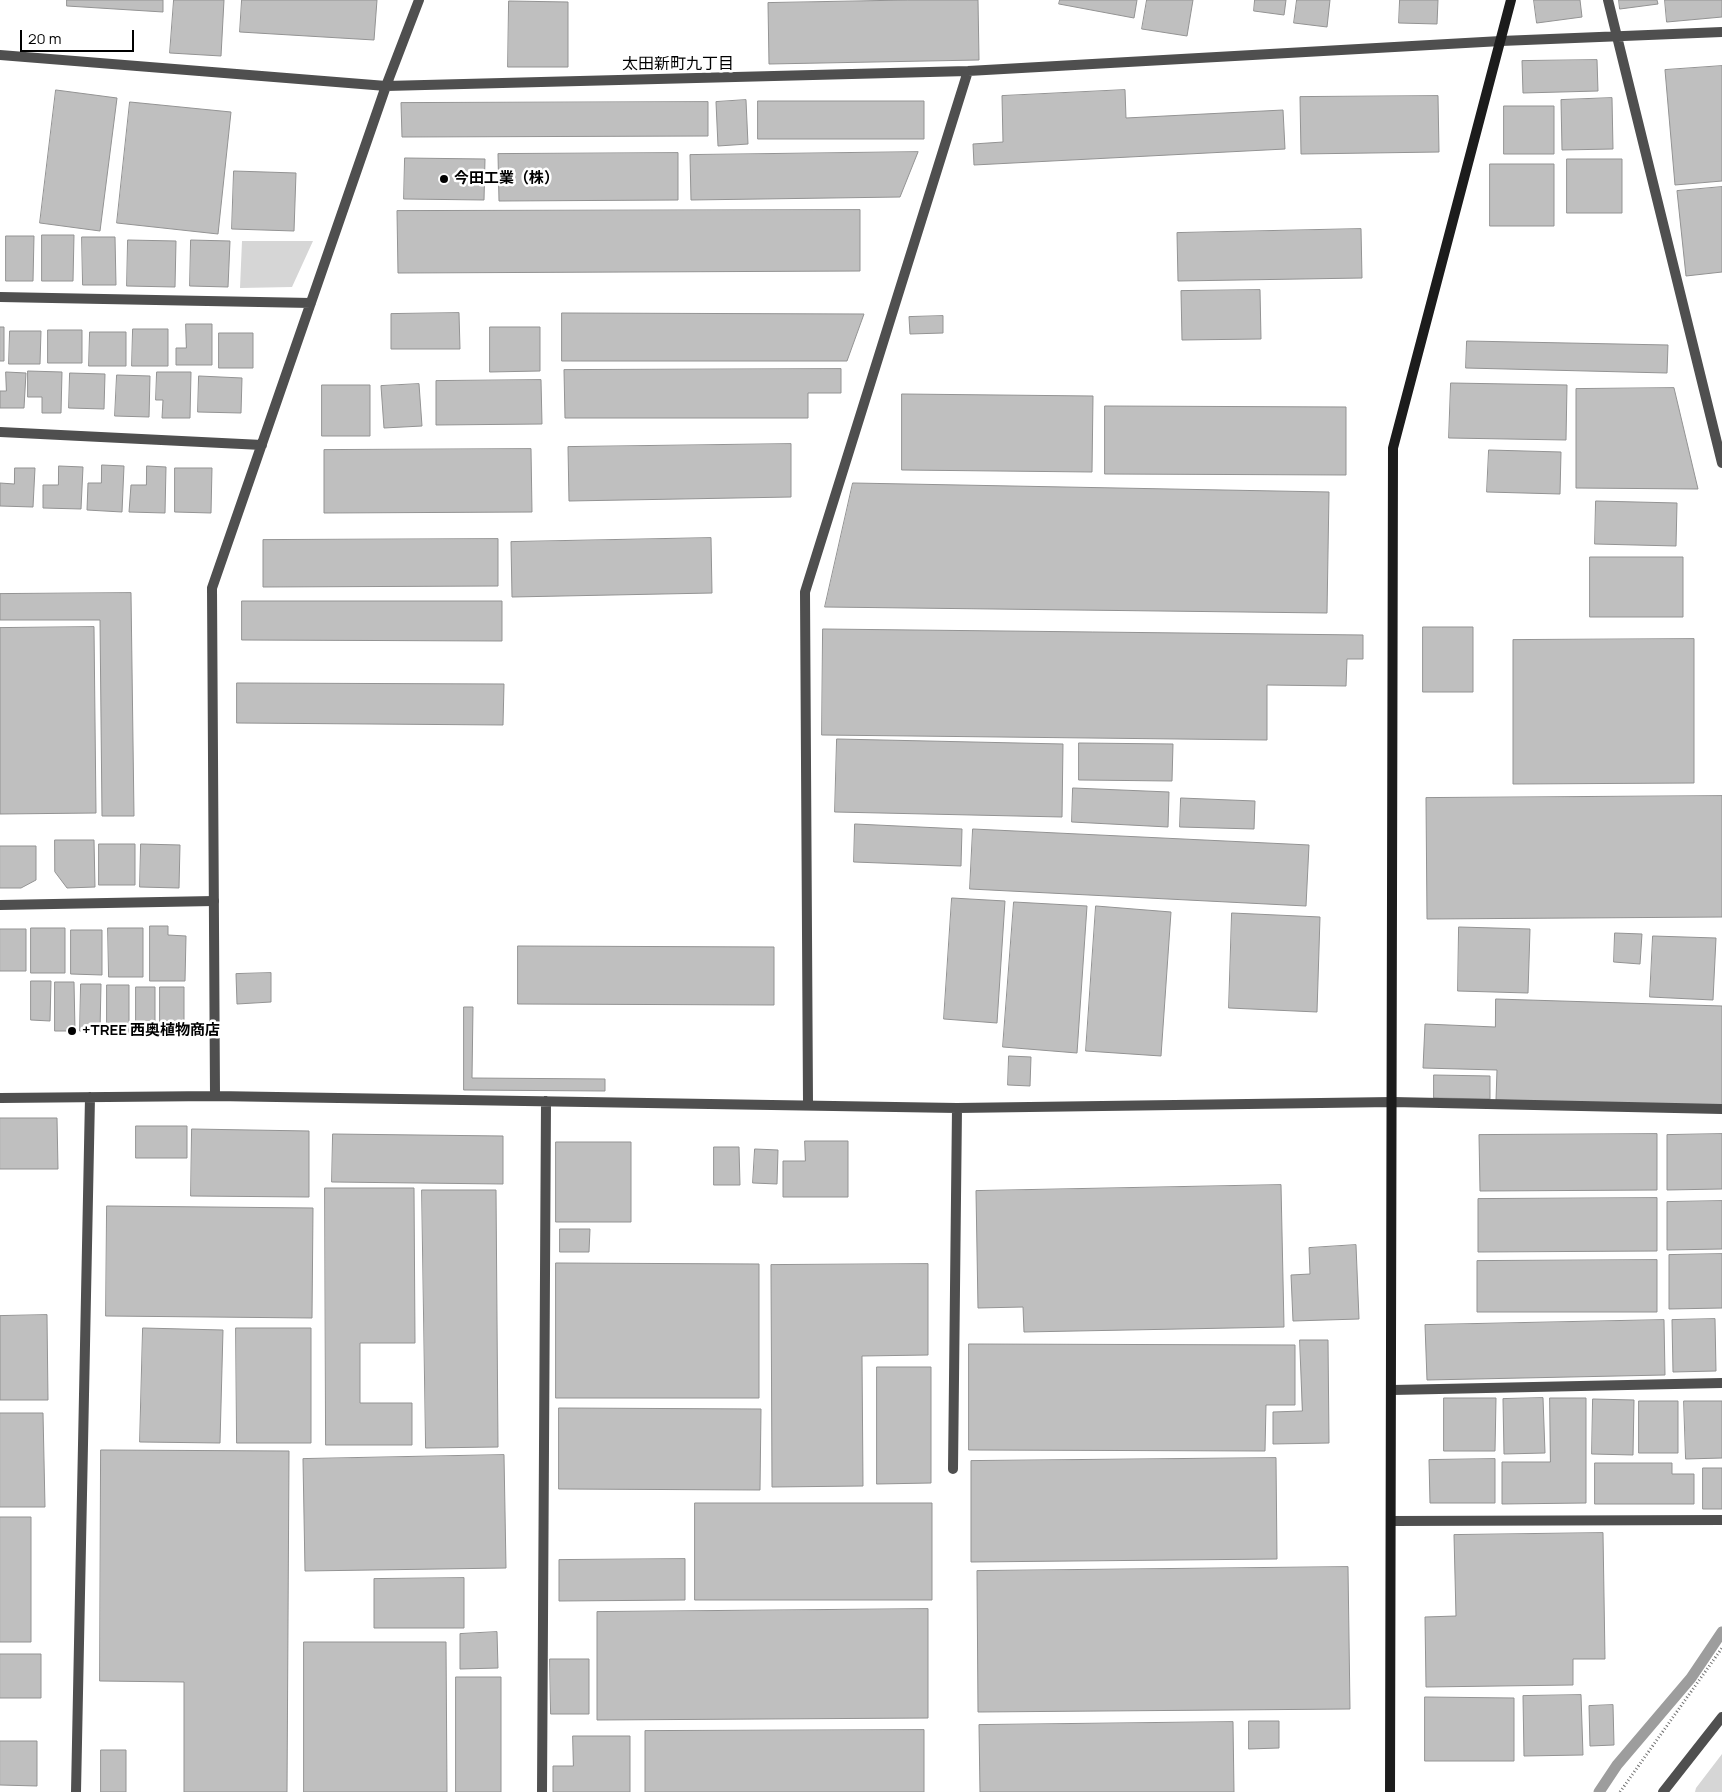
<!DOCTYPE html>
<meta charset="utf-8">
<style>
body{margin:0}
#map{position:relative;width:1722px;height:1792px;overflow:hidden;background:#fff;font-family:Manrope,sans-serif}
canvas{display:block}
.scale{position:absolute;left:20px;top:30px;width:114px;height:22px;box-sizing:border-box;border:2px solid #000;border-top:0;padding-left:6px;font-size:15px;line-height:18px;white-space:nowrap;color:#000;-webkit-text-stroke:4px #fff;paint-order:stroke}
</style>
<div id="map">
<canvas width="1722" height="1792"></canvas>
<div class="scale">20 m</div>
</div>
<script>
const ctx = document.querySelector('canvas').getContext('2d');
ctx.lineJoin = 'round';
function fillPath(path, color) { ctx.fillStyle = color; ctx.fill(path, 'evenodd'); }
function trace(path, color, width, dash) { ctx.strokeStyle = color; ctx.lineWidth = width; ctx.lineCap = dash ? 'butt' : 'round'; ctx.setLineDash(dash || []); ctx.stroke(path); }
function write(font, color, halo, rows, align = 'center') {
  ctx.font = font + ' Manrope,"Noto Sans JP",sans-serif'; ctx.lineWidth = 5; ctx.setLineDash([]); ctx.textBaseline = 'middle'; ctx.strokeStyle = halo; ctx.fillStyle = color; for (const [text, x, y, turn = 0] of rows) {
    ctx.save(); ctx.translate(x, y); ctx.rotate((+turn || 0) * Math.PI / 180); ctx.textAlign = isNaN(turn) ? turn : align; if (halo) ctx.strokeText(text, 0, 0); ctx.fillText(text, 0, 0); ctx.restore();
  }
}
fillPath(new Path2D(`
 M242 241H313L292 287 240 288Z
 M1722 1754V1792H1695L1696 1788Z`), '#d6d6d6');
trace(new Path2D(`
 M1599 1792 1617 1765 1691 1678 1722 1632`), '#9d9d9d', 11);
const building = new Path2D(`
 M67 0H163V12L67 6Z
 M174 0H224L221 56 170 53Z
 M242 0H377L374 40 240 32Z
 M908 0H978L979 60 769 64 768 3Z
 M1060 0H1137L1134 18 1059 4Z
 M1147 0H1193L1187 36 1142 29Z
 M1255 0H1286L1284 15 1254 11Z
 M1297 0H1330L1327 27 1294 23Z
 M1400 0H1438L1437 24 1399 23Z
 M1534 0H1580L1582 17 1537 23Z
 M1619 0H1657L1658 4 1620 9Z
 M1665 0H1722V17L1667 22Z
 M509 1 568 2V67H508Z
 M1597 60 1598 91 1523 93 1522 61Z
 M1722 66V181L1675 185 1665 70Z
 M56 90 117 98 100 231 40 223Z
 M1125 90 1126 118 1283 110 1285 149 974 165 973 144 1003 142 1002 96Z
 M1438 96 1439 152 1301 154 1300 97Z
 M1612 98 1613 149 1562 150 1561 100Z
 M746 100 748 144 718 146 716 102Z
 M758 101H924V139H758Z
 M130 102 231 112 218 234 117 223Z
 M708 102V136L402 137 401 103Z
 M1504 106H1554V154H1504Z
 M918 152 900 197 691 200 690 155Z
 M678 153V200L499 201 498 154Z
 M405 158 485 159 484 200 404 199Z
 M1567 159H1622V213H1567Z
 M1490 164H1554V226H1490Z
 M234 171 296 173 294 231 232 229Z
 M1722 187V272L1686 276 1677 191Z
 M860 210V271L398 273 397 211Z
 M1361 229 1362 278 1178 281 1177 233Z
 M42 235H74L73 281H42Z
 M6 236H34L33 281H6Z
 M82 237H115L116 285H83Z
 M128 240 176 241 175 287 127 286Z
 M191 240 230 241 228 287 190 286Z
 M1260 290 1261 339 1182 340 1181 291Z
 M459 313 460 349H391V314Z
 M562 313 864 314 847 361H562Z
 M943 316V333L910 334 909 317Z
 M186 324H212V365H176V348H186Z
 M0 327H4V361H0Z
 M490 327H540V371L490 372Z
 M133 329H168V366H132Z
 M48 330H82V363H48Z
 M10 331H41L40 364H9Z
 M90 332H126V366H89Z
 M219 333H253V368H219Z
 M1467 341 1668 345 1667 373 1466 368Z
 M841 369V393H808V418H565L564 370Z
 M28 371 62 372 61 413H42V397H28Z
 M6 372 26 373 24 408H0V391H6Z
 M157 372H191L190 418H162L163 400H156Z
 M70 373 105 374 104 409 69 408Z
 M117 375 150 376 149 417 115 416Z
 M199 376 242 378 241 413 198 412Z
 M541 380 542 424 436 425V381Z
 M1451 383 1567 385 1566 440 1449 438Z
 M419 384 422 426 384 428 381 386Z
 M322 385H370V436H322Z
 M1674 388 1698 489 1576 488V389Z
 M902 394 1093 396 1092 472 902 470Z
 M1105 406 1346 407V475L1105 474Z
 M791 444V497L569 501 568 447Z
 M531 449 532 512 324 513V450Z
 M1489 450 1561 452 1560 494 1487 492Z
 M102 465 124 466 122 512 87 510 88 483H101Z
 M59 466 83 467 81 509 43 508V485H58Z
 M147 466 166 467 165 513 129 512 131 485H146Z
 M15 468H35L33 507 0 506V483L14 484Z
 M175 468H212L211 513 175 512Z
 M853 483 1329 492 1327 613 825 607Z
 M1596 501 1677 503 1676 546 1595 544Z
 M711 538 712 593 512 597 511 542Z
 M498 539V586L263 587V540Z
 M1590 557H1683V617H1590Z
 M131 593 134 816H102L100 620H0V594Z
 M242 601H502V641L242 640Z
 M94 627 96 813 0 814V628Z
 M1423 627H1473V692H1423Z
 M823 629 1363 635V659H1347L1346 686 1267 685V740L822 735Z
 M1694 639V783L1513 784V640Z
 M237 683 504 684 503 725 237 723Z
 M837 739 1063 744 1062 817 835 812Z
 M1079 743 1173 744 1172 781 1079 780Z
 M1073 788 1169 792 1168 827 1072 822Z
 M1722 796V917L1427 919 1426 798Z
 M1181 798 1255 801 1254 829 1180 827Z
 M855 824 962 829 961 866 854 862Z
 M973 829 1309 845 1306 906 970 889Z
 M55 840H94L95 887 67 888 55 872Z
 M99 844H135V885H99Z
 M141 844 180 845 179 888 140 887Z
 M0 846H36V880L21 888H0Z
 M952 898 1005 901 997 1023 944 1019Z
 M1014 902 1087 906 1077 1053 1003 1047Z
 M1096 906 1171 912 1161 1056 1086 1051Z
 M1232 913 1320 917 1317 1012 1229 1008Z
 M150 926H168V935L186 936 185 981H150Z
 M1459 927 1530 929 1528 993 1458 991Z
 M31 928H65V973H31Z
 M108 928H143V977H109Z
 M0 929H26V971H0Z
 M71 930H102V975L71 974Z
 M1615 933 1642 934 1640 964 1614 962Z
 M1653 936 1716 938 1713 1000 1650 997Z
 M518 946 774 947V1005L518 1004Z
 M271 973V1002L237 1004 236 974Z
 M31 981H51L50 1021 31 1020Z
 M55 982H74L75 1031H55Z
 M81 984H101L100 1031H80Z
 M107 985H129V1033H107Z
 M136 987H155V1032H136Z
 M160 987H184V1034H160Z
 M1496 999 1722 1006V1107L1496 1100 1497 1070 1423 1068 1425 1024 1495 1027Z
 M464 1007H473L472 1078 605 1079V1091L464 1090Z
 M1009 1056 1031 1057 1030 1086 1008 1085Z
 M1434 1075 1490 1076V1099L1434 1098Z
 M0 1118H57L58 1169H0Z
 M136 1126H187V1158H136Z
 M192 1129 309 1131V1197L191 1196Z
 M333 1134 503 1136V1184L332 1182Z
 M1657 1134V1190L1480 1191 1479 1135Z
 M1722 1134V1189L1667 1190V1135Z
 M805 1141H848V1197H783V1161H805Z
 M556 1142H631V1222H556Z
 M714 1147H739L740 1185H714Z
 M755 1149 778 1150 777 1184 753 1183Z
 M1281 1185 1284 1327 1024 1332 1023 1307 978 1308 976 1191Z
 M325 1188H414L415 1343H360V1403H412V1445H326Z
 M422 1190H496L498 1447 426 1448Z
 M1657 1198V1251L1478 1252V1199Z
 M1722 1201V1249L1667 1250V1202Z
 M107 1206 313 1208 312 1318 106 1316Z
 M560 1229H590L589 1252H560Z
 M1356 1245 1359 1319 1293 1321 1291 1275 1310 1274 1309 1248Z
 M1722 1254V1308L1669 1309V1255Z
 M1657 1260V1312H1477V1261Z
 M556 1263 759 1264V1398H556Z
 M928 1264V1355L862 1356 863 1486 772 1487 771 1265Z
 M47 1315 48 1400H0V1316Z
 M1715 1319 1716 1371 1673 1372 1672 1320Z
 M1664 1320 1665 1375 1427 1380 1425 1325Z
 M143 1328 223 1330 220 1443 140 1442Z
 M236 1328H311V1443H237Z
 M1300 1340H1328L1329 1443 1273 1444V1412L1302 1411Z
 M969 1344 1295 1345V1405H1266L1265 1451 969 1450Z
 M877 1367H931V1483L877 1484Z
 M1444 1398H1496L1495 1451H1444Z
 M1543 1398 1545 1453 1504 1454 1503 1399Z
 M1550 1398H1586V1503L1502 1504V1462H1550Z
 M1593 1399 1634 1400 1633 1455 1592 1454Z
 M1639 1401H1678V1453H1639Z
 M1684 1401H1722V1458L1686 1459Z
 M559 1408 761 1409 760 1490 559 1489Z
 M0 1413H43L45 1507H0Z
 M101 1450 289 1451 287 1792H184V1682L100 1681Z
 M504 1455 506 1568 305 1571 303 1459Z
 M1276 1458 1277 1559 971 1562V1461Z
 M1495 1459V1503H1430L1429 1460Z
 M1595 1463H1672V1474H1694V1504H1595Z
 M1703 1468H1722V1509H1703Z
 M695 1503H932V1600H695Z
 M0 1517H31V1642H0Z
 M1603 1533 1605 1659H1573V1685L1426 1687 1425 1617 1456 1616 1454 1535Z
 M685 1559V1600L559 1601V1560Z
 M1348 1567 1350 1709 978 1712 977 1571Z
 M464 1578V1628H374V1579Z
 M928 1609V1718L597 1720V1612Z
 M497 1632 498 1668 460 1669V1634Z
 M304 1642H446L447 1792H304Z
 M0 1654H41V1698H0Z
 M550 1659H589V1714H551Z
 M456 1677H501V1792H456Z
 M1581 1695 1583 1755 1524 1756 1523 1696Z
 M1425 1697 1514 1698V1761H1425Z
 M1613 1705 1614 1745 1590 1746 1589 1706Z
 M1249 1721H1279V1748L1249 1749Z
 M1233 1722 1234 1792H980L979 1725Z
 M924 1730V1792H645V1731Z
 M573 1736H630V1792H553V1766H573Z
 M0 1741H37V1786L0 1785Z
 M101 1750H126V1792H101Z`);
fillPath(building, '#bfbfbf');
trace(building, '#939393', 1);
trace(new Path2D(`
 M1620 1792 1722 1648`), '#717171', 3, [1, 2.5]);
trace(new Path2D(`
 M0 905 214 901
 M1663 1792 1722 1717`), '#4f4f4f', 10);
trace(new Path2D(`
 M1608 0 1722 463
 M0 55 386 86 968 71 1501 41 1722 32
 M0 297 311 303
 M0 432 262 445
 M215 1096 212 588 386 86 419 0
 M0 1098 215 1096 957 1108 1393 1102 1722 1109
 M808 1104 805 592 968 71
 M1392 1390 1722 1383
 M953 1469 957 1108
 M1392 1521 1722 1520
 M76 1792 90 1097
 M542 1792 546 1101`), '#4f4f4f', 10);
trace(new Path2D(`
 M1390 1792 1393 448 1511 0`), '#1c1c1c', 10);
for (const [x, y, r, color] of [
 [444,179,5,"#000"],
 [72,1031,5,"#000"]
]) { const dot = new Path2D(); dot.arc(x, y, r, 0, 2 * Math.PI); ctx.fillStyle = color; ctx.fill(dot); trace(dot, '#fff', 2); }
write('bold 15px', '#000', '#fff', [
 ["今田工業（株）",454,179],
 ["+TREE 西奥植物商店",82,1031]
], 'left');
write('16px', '#000', '#fff', [
 ["太田新町九丁目",678,65]
]);
</script>
